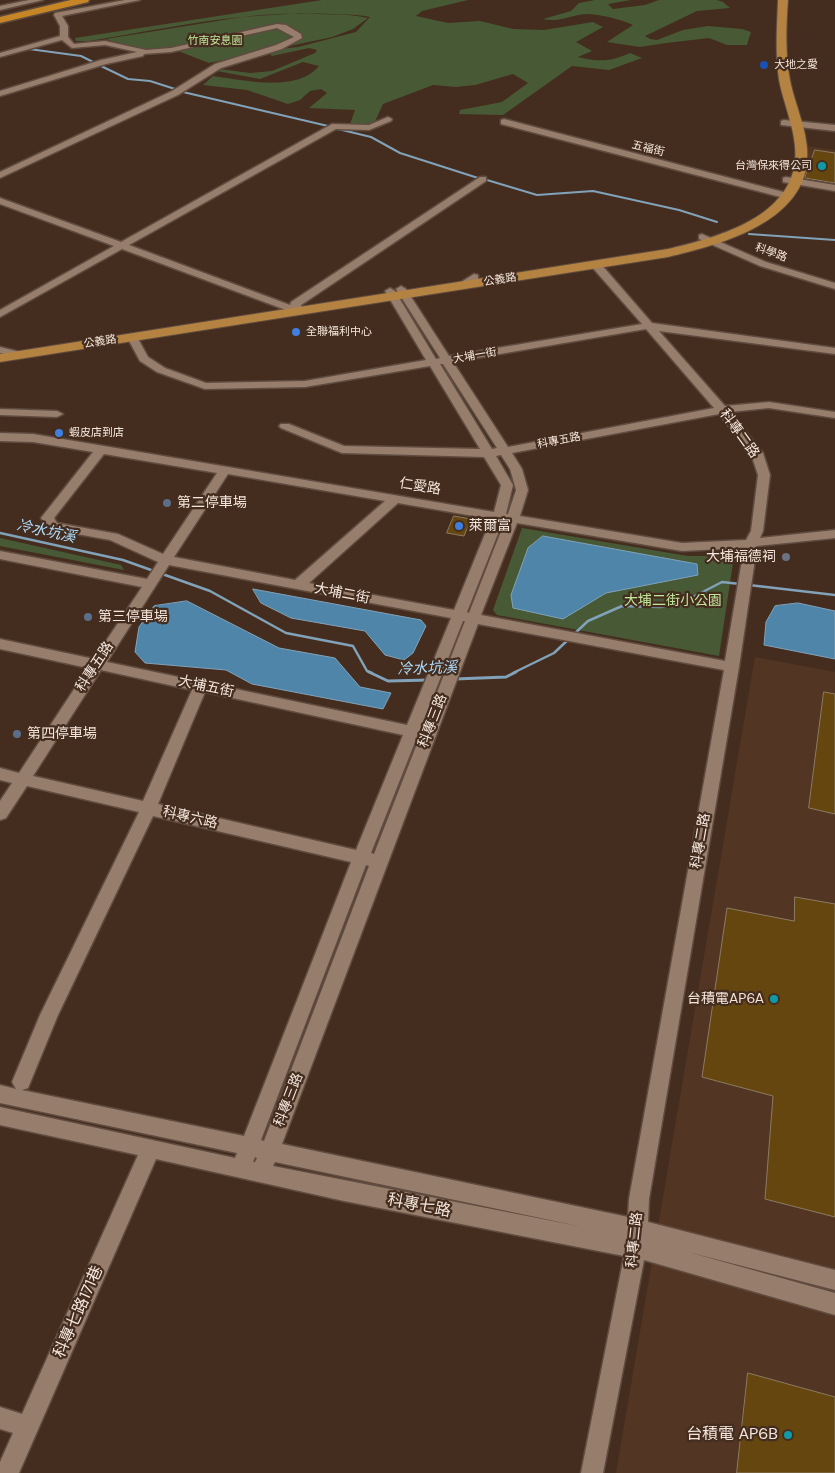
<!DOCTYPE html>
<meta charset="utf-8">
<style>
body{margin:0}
canvas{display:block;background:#442d1e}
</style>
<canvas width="835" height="1473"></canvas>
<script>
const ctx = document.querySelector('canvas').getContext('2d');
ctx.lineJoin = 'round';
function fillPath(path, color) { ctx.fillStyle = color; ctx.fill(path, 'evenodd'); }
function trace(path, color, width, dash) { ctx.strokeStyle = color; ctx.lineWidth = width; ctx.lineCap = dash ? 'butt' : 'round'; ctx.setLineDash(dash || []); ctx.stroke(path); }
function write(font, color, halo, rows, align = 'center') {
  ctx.font = font + ' "DM Sans","Noto Sans TC",sans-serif'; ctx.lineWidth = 4.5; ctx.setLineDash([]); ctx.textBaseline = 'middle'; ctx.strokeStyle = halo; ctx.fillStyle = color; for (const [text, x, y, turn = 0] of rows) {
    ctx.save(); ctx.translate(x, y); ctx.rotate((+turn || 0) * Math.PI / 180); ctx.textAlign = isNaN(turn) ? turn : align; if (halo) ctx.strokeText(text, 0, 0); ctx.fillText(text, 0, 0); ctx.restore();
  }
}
fillPath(new Path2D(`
 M806 146 835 150V185L802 180Z
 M755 657 835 672V1473H616Z`), '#523522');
fillPath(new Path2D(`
 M322 0H468L422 11 416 16 448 23 480 21 513 29 544 30 593 22 603 27 576 42 592 51 578 57C599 62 610 62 630 53L642 58 609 70 572 66 503 115 459 114 460 110 502 102 528 83 513 74 475 85 456 87 433 85 383 104 373 126 350 124 355 110 309 108 327 93 321 89 310 91 300 100 288 104 247 90 203 85 213 76C243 80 297 93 319 66L303 62 260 79 217 71 219 69 250 73 272 71 315 53 317 50 309 48 272 56 270 54 280 49 298 47 356 32 370 17C357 14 346 15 333 14 251 9 169 28 89 41H76L75 38Z
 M595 0H631L608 4 613 9 645 5 659 0H717L723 2 730 8 697 11 645 36 650 39 657 40 683 30 708 26 742 29 751 32 747 45H727L709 38 666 43 640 47 607 42 633 25C620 19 600 14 586 14 572 15 557 23 543 19L571 11 579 3Z
 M301 13C322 15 349 13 368 18L353 29 332 37 209 63 168 47 145 50 128 47 106 39 242 17Z
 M522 528 688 556H734L719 656 497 615 493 610Z
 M0 538 121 565 124 570 0 546Z`), '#475935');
const water = new Path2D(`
 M543 536 697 564 698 575 606 593 563 619 513 608 511 595 528 548Z
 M253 589 421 620 426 626 413 653 404 660 385 655 365 631 291 618 261 603Z
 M187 601 279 648 335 658 360 687 391 693 383 709 252 684 226 670 145 663 135 652 139 627 154 606Z
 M798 603 835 611V659L764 645 766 622 775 606Z`);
fillPath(water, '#4f85a9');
trace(water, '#81a2b9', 1);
trace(new Path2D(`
 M29 49 81 56 95 63
 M101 66 128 79 150 81 175 89
 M183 92 328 126
 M338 129 371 137 400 153 478 178
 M487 180 537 195 593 191 679 210 717 222
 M749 234 835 240`), '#81a2b9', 2);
trace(new Path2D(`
 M0 533 123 560 210 591 286 633 353 646 367 671 372 673
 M749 585 835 595
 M513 673 554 653 588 621 622 606 661 607 689 599 722 582 740 584`), '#81a2b9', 2.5);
trace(new Path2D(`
 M369 672 388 681 429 680
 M455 679 506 677 516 672`), '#81a2b9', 3);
const building = new Path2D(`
 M815 150 835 153V183L805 178Z
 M454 516 471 519 464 536 447 533Z
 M824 692 835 694V814L809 808Z
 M795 897 835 904V1217L765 1199 773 1096 702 1077 727 908 794 921Z
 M748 1373 835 1397V1473H737Z`);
fillPath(building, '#65460f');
trace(building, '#8c7b62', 1);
const minor = new Path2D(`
 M29 0H43L0 10V6Z
 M125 0H140L62 16 68 26V37L74 44 105 41 146 50 171 48 277 24 286 25 301 34 302 38 282 49 221 68 178 95 0 178V172L172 91 215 64 276 45 294 37 277 28 171 52 144 54 143 56 106 64 0 96V91L101 60 137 52 105 45 72 48 62 40 0 57V53L60 36V26L54 15 55 13Z
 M388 117 392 119 391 121 369 130 336 129 129 245 290 305 291 302 480 177H486V181L301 305 303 311 302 313H294L122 249 0 317V310L114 246 0 204V198L121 242 332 124 369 125Z
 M504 119 791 194 793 196 788 199 501 124V120Z
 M784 120 835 125V131L781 125V121Z
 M786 177 835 185V191L783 182V178Z
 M702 234 766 262 835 283V289L760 266 699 239V235Z
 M596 262 600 263 652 323 835 348V354L659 331 725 406 769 402 835 412V418L769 408 730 412 763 453 770 475 763 531 760 538 835 530V538L757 546 739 667 649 1199 648 1222 835 1270V1290L688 1252 835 1293V1315L644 1260 603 1473H581L624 1256 344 1201 156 1159 19 1473H0V1462L13 1433 0 1429V1407L22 1414 138 1155 0 1125V1107L235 1158 237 1153 0 1103V1085L16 1089 12 1082 40 1015 139 812 27 786 6 818 0 820V801L12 783 0 780V768L19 773 88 668 0 649V639L94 659 142 587 0 559V551L147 579 158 562 110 540 49 529 41 518 93 452 33 442 0 441V433L33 434 494 512 501 485 484 457 342 453 281 428 279 426 281 424H289L344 446 480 449 430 366 305 387 205 389 157 372 140 361 127 337 132 334 136 335 148 357 165 368 206 383 305 381 426 360 385 291 390 288 395 291 436 359 440 358 396 289 401 286 406 289 449 356 642 324 592 267 591 265ZM646 329 714 408 508 447 453 362ZM440 364H443L497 448 492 449ZM719 414 751 454 758 475 751 531 746 540 682 543 520 516 528 490 522 469 512 453ZM104 454 217 473 163 554 118 534 57 523 54 518ZM501 455 510 469 516 490 508 514H506L513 485 496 456ZM228 474 385 501 295 580 174 557ZM398 503 491 519 454 610 309 583ZM503 521H505L469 613 467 612ZM517 523 682 551 744 548 725 661 481 615ZM169 565 451 618 407 725 107 662ZM463 621H465L374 854 371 853ZM478 624 724 670 629 1199 628 1217 282 1144ZM101 670 192 690 143 801 33 776ZM205 692 403 735 356 850 158 804ZM153 816 351 862 244 1136 22 1090 28 1088 58 1015ZM366 865 369 866 264 1141 261 1140ZM255 1157 257 1158 255 1162H253ZM275 1162 583 1227 273 1166Z
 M474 274 478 275V279L466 288H458V284Z
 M0 347 24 353 25 355 20 358 0 353Z
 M0 409 57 411 63 414 57 417 0 415Z`);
const major = new Path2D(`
 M778 0H788C786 27 785 54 790 80 795 106 810 135 807 162 801 224 718 245 668 257L0 362V354L668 249C715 238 788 219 795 162 798 135 784 106 779 80 775 53 777 27 778 0Z`);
const highway = new Path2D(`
 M71 0H89L88 2 0 23V17Z`);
trace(minor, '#5f4b3f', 3);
trace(major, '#5f4b3f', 2);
trace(highway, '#5f4b3f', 3);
fillPath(minor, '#977d6b');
fillPath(major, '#b48241');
fillPath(highway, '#c78625');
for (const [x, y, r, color] of [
 [764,65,5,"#1a4fb4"],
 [822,166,5,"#0f9aa8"],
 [296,332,5,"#3f7fe0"],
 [59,433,5,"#3f7fe0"],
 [167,503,5,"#5c6f8a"],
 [459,526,5,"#3f7fe0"],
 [786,557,5,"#6b7280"],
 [88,617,5,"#5c6f8a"],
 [17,734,5,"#5c6f8a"],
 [774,999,5,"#0f9aa8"],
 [788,1435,5,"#0f9aa8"]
]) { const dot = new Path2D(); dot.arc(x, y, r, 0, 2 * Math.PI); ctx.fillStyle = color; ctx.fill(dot); trace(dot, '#442d1e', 2); }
write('11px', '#bfe699', '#442d1e', [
 ["竹南安息園",215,41]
]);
write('11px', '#f5e6dd', '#442d1e', [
 ["大地之愛",774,65],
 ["台灣保來得公司",812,166,"right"],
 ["全聯福利中心",306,332],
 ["蝦皮店到店",69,433]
], 'left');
write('11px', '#f5e6dd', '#442d1e', [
 ["五福街",648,149,14],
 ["科學路",771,253,20],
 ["公義路",500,280,-9],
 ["公義路",100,342,-9],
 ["大埔一街",475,356,-10],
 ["科專五路",559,441,-11]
]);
write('14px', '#f5e6dd', '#442d1e', [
 ["科專二路",739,434,54],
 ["仁愛路",420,487,9],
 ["大埔二街",342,594,11],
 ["科專五路",95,667,-57],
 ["大埔五街",206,687,12],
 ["科專三路",433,721,-69],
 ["科專六路",190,818,13],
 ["科專二路",701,841,-80],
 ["科專三路",289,1100,-69],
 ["科專二路",635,1240,-84]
]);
write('14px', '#f5e6dd', '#442d1e', [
 ["第二停車場",177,503],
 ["萊爾富",469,526],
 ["大埔福德祠",776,557,"right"],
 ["第三停車場",98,617],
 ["第四停車場",27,734],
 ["台積電AP6A",764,999,"right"]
], 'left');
write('14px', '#bfe699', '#442d1e', [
 ["大埔二街小公園",673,601]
]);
write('italic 15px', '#aedcfd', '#442d1e', [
 ["冷水坑溪",46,532,12],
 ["冷水坑溪",427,669,-2]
]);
write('16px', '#f5e6dd', '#442d1e', [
 ["科專七路",419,1206,11],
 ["科專七路171巷",79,1312,-66]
]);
write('16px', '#f5e6dd', '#442d1e', [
 ["台積電 AP6B",778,1435]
], 'right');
</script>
